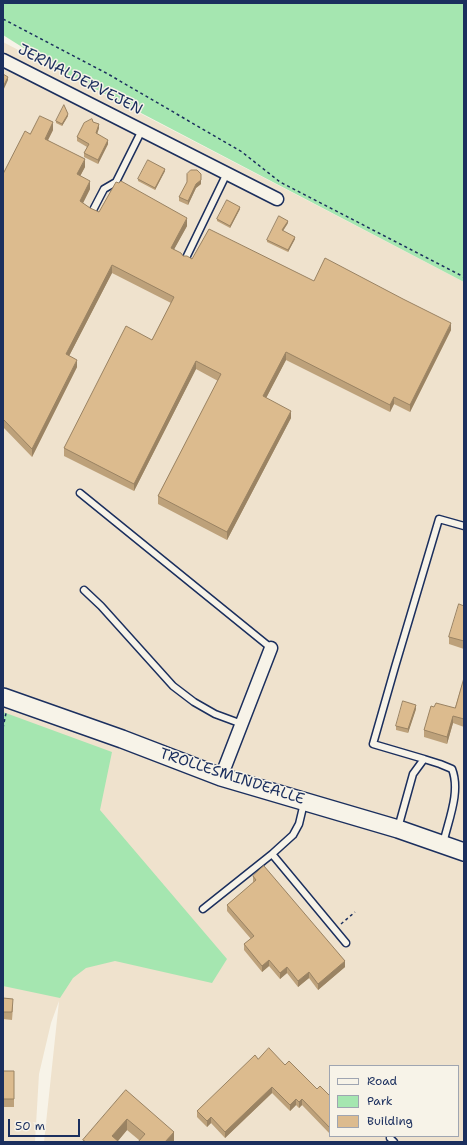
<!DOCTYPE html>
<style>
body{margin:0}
#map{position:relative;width:467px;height:1145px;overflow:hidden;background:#f7f3e8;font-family:"Shantell Sans",sans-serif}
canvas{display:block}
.frame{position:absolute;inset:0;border:4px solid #1b2f5e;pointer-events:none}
.legend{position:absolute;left:329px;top:1065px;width:130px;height:72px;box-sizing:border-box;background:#f7f3e8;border:1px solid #9fa5b1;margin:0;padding:5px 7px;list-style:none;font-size:12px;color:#1b2f5e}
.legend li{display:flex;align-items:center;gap:8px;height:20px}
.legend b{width:20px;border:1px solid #9fa5b1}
.scale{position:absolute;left:8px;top:1119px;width:72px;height:18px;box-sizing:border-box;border:2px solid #1b2f5e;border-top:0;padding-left:5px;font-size:12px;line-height:14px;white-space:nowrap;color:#1b2f5e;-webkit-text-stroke:3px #f7f3e8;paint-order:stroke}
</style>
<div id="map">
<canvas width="467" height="1145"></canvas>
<div class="frame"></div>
<ul class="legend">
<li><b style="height:5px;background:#f7f3e8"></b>Road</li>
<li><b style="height:11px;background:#a5e6b0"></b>Park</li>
<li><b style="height:11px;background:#dcbb8e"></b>Building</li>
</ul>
<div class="scale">50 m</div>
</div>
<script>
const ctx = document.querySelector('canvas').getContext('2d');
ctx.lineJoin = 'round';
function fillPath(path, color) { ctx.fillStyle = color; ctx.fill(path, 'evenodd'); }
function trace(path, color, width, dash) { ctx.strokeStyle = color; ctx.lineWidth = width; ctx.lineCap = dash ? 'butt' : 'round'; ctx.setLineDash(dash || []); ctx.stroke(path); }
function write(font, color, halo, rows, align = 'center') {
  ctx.font = font + ' "Shantell Sans",sans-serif'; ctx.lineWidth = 3; ctx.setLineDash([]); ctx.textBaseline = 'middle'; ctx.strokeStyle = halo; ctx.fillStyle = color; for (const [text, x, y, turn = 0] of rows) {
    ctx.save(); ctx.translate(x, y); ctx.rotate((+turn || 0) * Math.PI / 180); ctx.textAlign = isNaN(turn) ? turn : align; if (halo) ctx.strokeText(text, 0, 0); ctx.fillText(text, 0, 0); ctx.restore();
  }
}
fillPath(new Path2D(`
 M3 42 464 282V1142H44L59 1001 51 1023 39 1074 35 1142H3ZM330 1066H458V1136H330Z`), '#efe2cd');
fillPath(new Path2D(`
 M3 3H464V282L57 69 3 35Z
 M3 712 112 752 100 810 227 959 212 983 115 961 86 968 73 978 60 998 3 986Z`), '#a5e6b0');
const lane = new Path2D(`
 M92 212 104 189 116 182 142 130
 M185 260 227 173
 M80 493 271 648
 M84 590 101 606 173 686 194 702 215 714 242 724
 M424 759 373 744 395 667 439 519 464 526
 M398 828 413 774 424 759 440 764 452 769C461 792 448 821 443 844
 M272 854 346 943
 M203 909 272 854 293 835 299 824 304 803
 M390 1138 394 1142`);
const street = new Path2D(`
 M3 60 277 199
 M221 777 271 648`);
const secondary = new Path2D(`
 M3 697 122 739 221 777 398 829 464 852`);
trace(lane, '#1b2f5e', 9);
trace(street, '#1b2f5e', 15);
trace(secondary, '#1b2f5e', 20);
trace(new Path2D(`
 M3 19 108 74 242 152 280 182 464 277
 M3 728 6 713
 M341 924 355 912`), '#1b2f5e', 1.5, [3, 3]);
trace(lane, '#f7f3e8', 6);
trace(street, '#f7f3e8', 12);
trace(secondary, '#f7f3e8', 17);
fillPath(new Path2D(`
 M68 116 62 126 56 123V121Z
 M93 122 99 128 97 134 108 144 98 164 84 157V153L87 147 77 141V137Z
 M53 130 48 140 85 167 80 176 90 189 83 203 90 208 99 212 187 226 174 249 183 256 192 259 314 281 451 330 410 412 394 404 390 412 286 360 266 398 291 418 227 540 158 504V496L218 381 196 369 134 491 64 456V448L152 340 171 303 112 273 69 356 77 367 32 457 3 427V174L30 134Z
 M165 171 155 190 138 181V179Z
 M201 174V184L196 188 188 205 179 201V197Z
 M240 209 230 228 217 221V219Z
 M288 223 283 231 295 239 288 252 267 242V240Z
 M464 606V649L449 644V637Z
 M464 678V727L453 723 447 744 424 737V730L434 707 455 708Z
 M416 709 408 733 396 730V726Z
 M253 876 345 967 318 990 309 978 298 987 287 973 280 979 269 966 262 972 244 950V944L251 939 227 911V905L253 883Z
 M3 998 13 1007 12 1020 3 1019Z
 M258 1059 285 1065 317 1089 330 1096V1134L302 1105 299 1108 296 1105 290 1111 272 1093 225 1138 211 1123 207 1127 197 1117V1111Z
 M3 1071H14V1107H3Z
 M126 1090 174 1142 139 1140 127 1130 118 1141 119 1142H83V1140Z`), '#bda17a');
fillPath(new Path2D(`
 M8 77V80L3 91V87Z
 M68 114V116L62 126V124Z
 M53 122V130L45 146V139Z
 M99 124V128L96 137V133Z
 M108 140V144L98 164V160Z
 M85 159V167L77 182V174Z
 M165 169V171L155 190V188Z
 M201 180V184L196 188 188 205V201L196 184Z
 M90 181V189L80 209V201Z
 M240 207V209L230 228V226Z
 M187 218V226L171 255V248Z
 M288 221V223L282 232V230Z
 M295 237V239L288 252V250Z
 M112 265V273L66 362V354Z
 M451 323V330L410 412V405Z
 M286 352V360L263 404V396Z
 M77 360V367L32 457V449Z
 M196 361V369L134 491V484Z
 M394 397V404L390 412V405Z
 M291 411V418L227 540V532Z
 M416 705V709L408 733V729Z
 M453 716V723L447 744V737Z
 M269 960V966L262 972V966Z
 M345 961V967L318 990V984Z
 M287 967V973L280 979V973Z
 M309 972V978L298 987V981Z
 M272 1087V1093L225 1138V1132Z
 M296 1099V1105L290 1111V1105Z
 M302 1099V1105L299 1108V1102Z
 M211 1117V1123L207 1127V1121Z
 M127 1119V1130L117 1142 112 1136Z
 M174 1132V1142H165Z`), '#9a8363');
const building = new Path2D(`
 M3 74 8 77 3 87Z
 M64 105 68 114 62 124 56 121Z
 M40 116 53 122 45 139 85 159 77 174 90 181 80 201 90 208 99 212 116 182 119 183 121 181 187 218 171 248 181 253 183 256H187L192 259 209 229 314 281 325 258 403 299 451 323 410 405 394 397 390 405 286 352 263 396 291 411 227 532 158 496 221 374 196 361 134 484 64 448 126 326 152 340 174 297 112 265 66 354 77 360 32 449 3 419V174L25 131 30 134Z
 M92 119 93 122 99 124 96 133 108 140 98 160 84 153 89 144 77 137 84 123Z
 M148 160 165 169 155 188 138 179Z
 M191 170H197L201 174V180L196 184 188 201 179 197 187 182V174Z
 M227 200 240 207 230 226 217 219Z
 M279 216 288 221 282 230 295 237 288 250 267 240Z
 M459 604 464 606V641L449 637Z
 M464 678V719L453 716 447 737 424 730 431 706 434 707 436 703 455 708Z
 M403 701 416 705 408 729 396 726Z
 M264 866 345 961 318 984 309 972 298 981 287 967 280 973 269 960 262 966 244 944 254 936 227 905 256 880 253 876Z
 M3 998 13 999 12 1012H3Z
 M269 1048 285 1065 289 1061 317 1089 320 1086 330 1096V1128L302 1099 299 1102 296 1099 290 1105 272 1087 225 1132 211 1117 207 1121 197 1111 255 1055 258 1059Z
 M3 1071H14V1099H3Z
 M126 1090 174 1132 165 1142H138L145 1134 127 1119 112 1136 119 1142H86L83 1140Z`);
fillPath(building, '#dcbb8e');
trace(building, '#9a8363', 1);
write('15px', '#1b2f5e', '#f7f3e8', [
 ["JERNALDERVEJEN",80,80,27],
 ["TROLLESMINDEALLE",232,777,18]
]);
</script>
